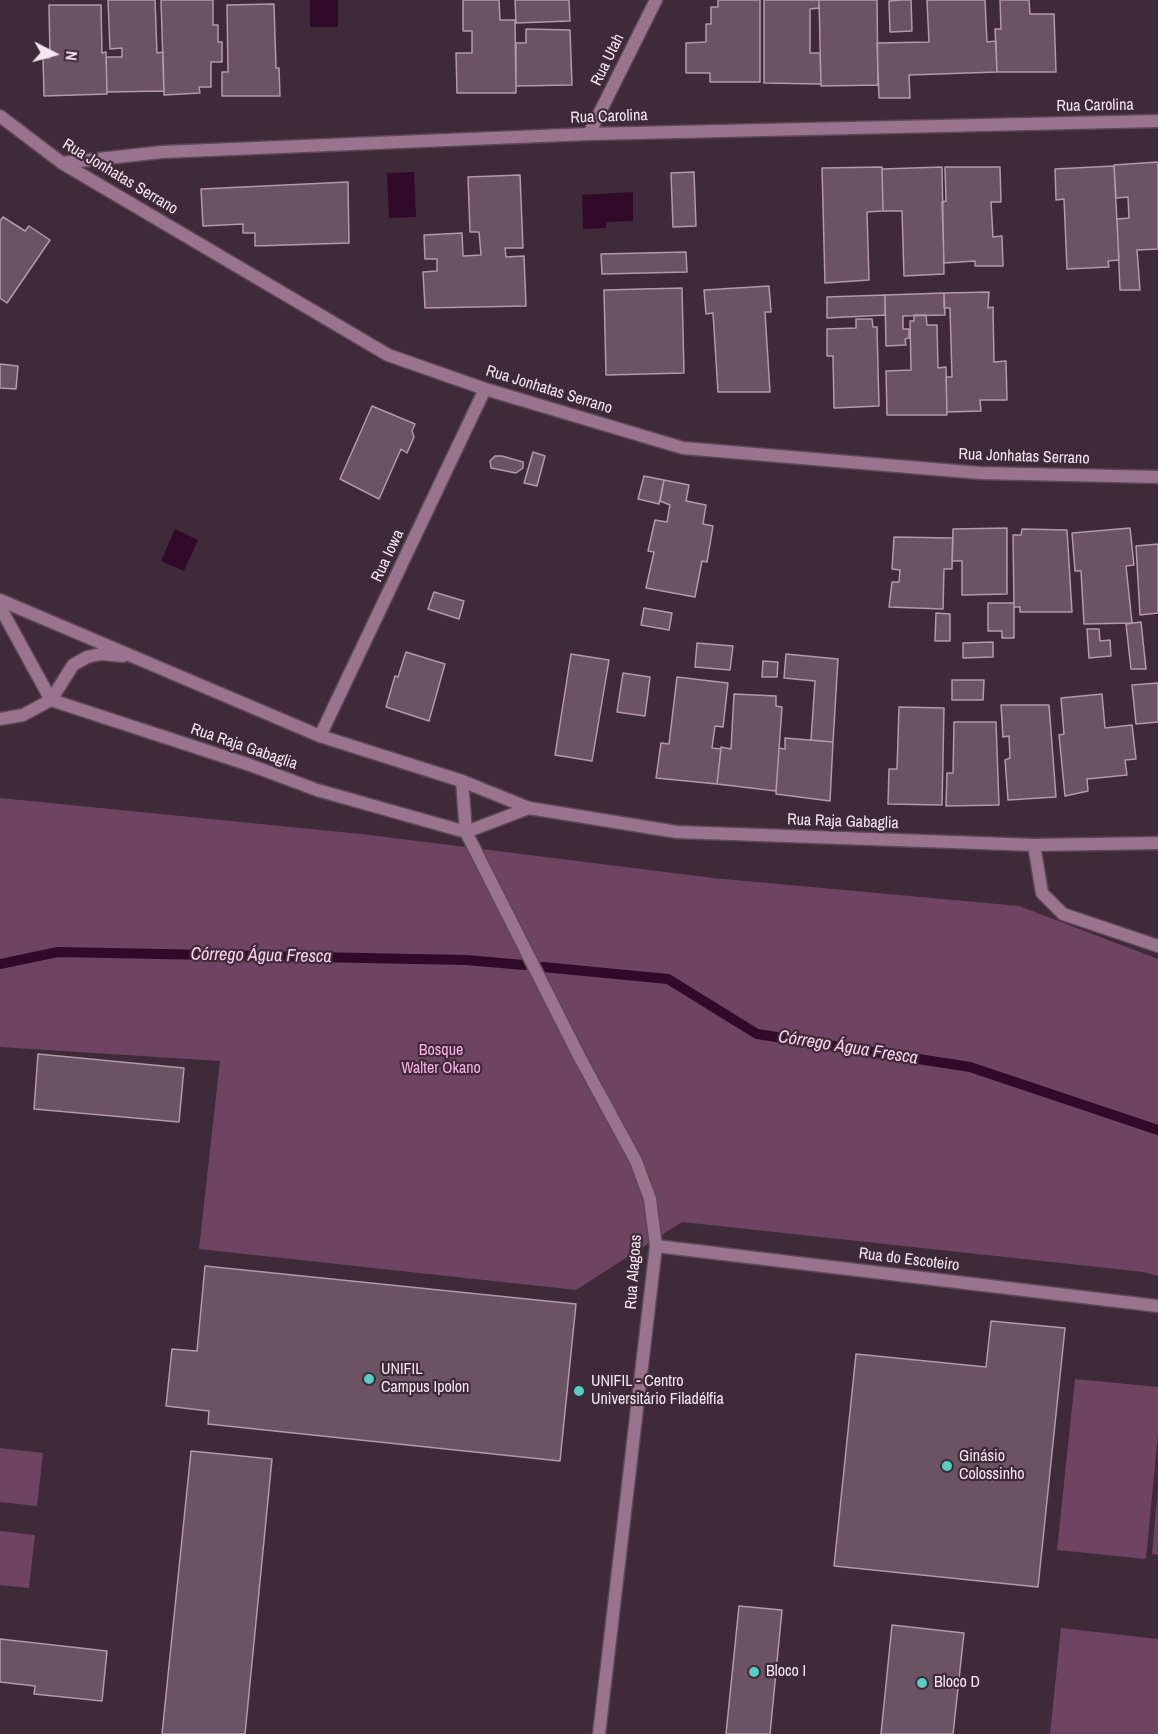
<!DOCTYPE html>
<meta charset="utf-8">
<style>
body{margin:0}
#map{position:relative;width:1158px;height:1734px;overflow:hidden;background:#3f2a39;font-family:"Archivo Narrow",sans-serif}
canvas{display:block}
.north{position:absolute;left:24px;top:24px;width:60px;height:60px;-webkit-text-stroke:4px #3f2a39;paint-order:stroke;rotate:96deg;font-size:16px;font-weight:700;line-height:24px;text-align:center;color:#f4e6ef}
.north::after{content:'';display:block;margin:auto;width:21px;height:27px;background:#f4e6ef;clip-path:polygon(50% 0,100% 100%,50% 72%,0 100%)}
</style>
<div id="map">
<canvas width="1158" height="1734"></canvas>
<div class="north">N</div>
</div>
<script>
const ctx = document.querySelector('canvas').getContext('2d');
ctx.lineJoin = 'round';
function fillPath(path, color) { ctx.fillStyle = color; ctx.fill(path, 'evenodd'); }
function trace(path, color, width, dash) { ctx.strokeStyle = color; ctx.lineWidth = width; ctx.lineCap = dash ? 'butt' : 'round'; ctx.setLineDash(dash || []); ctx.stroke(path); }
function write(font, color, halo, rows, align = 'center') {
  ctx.font = font + ' "Archivo Narrow",sans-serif'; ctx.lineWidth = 4.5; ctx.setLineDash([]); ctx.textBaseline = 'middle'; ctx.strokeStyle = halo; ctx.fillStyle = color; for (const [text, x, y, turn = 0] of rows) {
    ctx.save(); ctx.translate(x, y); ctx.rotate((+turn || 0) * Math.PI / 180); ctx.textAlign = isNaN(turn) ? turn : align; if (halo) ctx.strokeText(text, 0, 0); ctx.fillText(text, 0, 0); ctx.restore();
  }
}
fillPath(new Path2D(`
 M0 798 361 834 713 878 1019 906 1158 959V1276L1144 1272 682 1222 576 1290 199 1249 220 1061 0 1047Z
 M1075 1379 1158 1387V1434L1146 1559 1057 1550Z
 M0 1448 43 1453 37 1506 0 1502Z
 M1158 1489V1555L1152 1554Z
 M0 1531 35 1535 29 1588 0 1585Z
 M1061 1628 1158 1639V1734H1050Z`), '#6e4462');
fillPath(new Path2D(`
 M310 0H338V27H310Z
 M414 172 416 217 389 218 387 173Z
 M633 192V221L606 222V228L583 229 582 195Z
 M175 529 198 540 184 571 161 561Z`), '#320a29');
trace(new Path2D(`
 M0 964 58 952 466 960 524 965
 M543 967 668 979 757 1034 970 1067 1158 1130`), '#320a29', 10);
const building = new Path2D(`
 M108 0H155L157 53 163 52 164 91 107 92 106 57H122V48L110 49Z
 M161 0H213V25H218V42H222V62H211V87H199L200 93 164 95Z
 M463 0H499L500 20H515L516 93H457L456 53H472V31H463Z
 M515 0H569L570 21 516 23Z
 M718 0H760V82H710V73H686V43L706 42V24H711V7H718Z
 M764 0H819V8L810 9V53H820L821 84 764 83Z
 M819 0H877L878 85 821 86Z
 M901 0H911L912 31 890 32 889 1Z
 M927 0H985L987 42 996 41 997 72 909 75 910 98H879L877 43 929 42Z
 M1000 0H1029L1030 14H1054L1056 72H997L995 29H1001Z
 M274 4 276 68H279L280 96H222V72H228L227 5Z
 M49 5H101L102 53 106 52 107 94 44 96 43 58H50Z
 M526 29 570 30 572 85 516 86V43H526Z
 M1158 162V249L1137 250 1140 290H1120L1117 219 1129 218 1128 197 1116 198 1114 165Z
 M1114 166 1119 260 1108 261 1109 267 1067 269 1064 199 1056 200 1055 169Z
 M882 167 883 211 867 212 869 280 825 283 822 168Z
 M942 167 944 274 904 276 902 211H883L882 169Z
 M945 167H1000L1001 202H991L993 237 1002 236 1003 266H975V261L944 263 942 202 946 201Z
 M694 172 696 226 673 227 671 173Z
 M520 175 523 248H505L506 257 524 256 526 306 425 308 423 272 437 271V259H425L424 235 462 233 463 256 481 255 479 232H470L468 177Z
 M348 182 349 243 255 246V233H243V224L203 226 201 189Z
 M3 217 25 231 29 226 50 240 7 303 0 298V221Z
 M686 252 687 272 602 274 601 254Z
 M769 286 771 312H765L770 392H718L713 313 706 314 704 290Z
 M682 288 684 373 606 375 604 290Z
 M989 292 988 308 993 307 994 362 1006 361 1007 400H980L981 411 947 412 946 377H952L950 308H944V293Z
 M944 293 945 315 903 316V329H909V338L905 339 906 345 886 346 885 295Z
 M885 295V315L827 318V297Z
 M914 315H926L927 325H937L938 368 946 367 947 415H887L886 371 911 370 910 321H914Z
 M856 319H872L873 327H877L879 406 834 408 833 356H827V329L856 328Z
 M0 364 18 366 16 389 0 388Z
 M372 406 415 424 412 431 414 437 407 453 401 449 379 499 340 479Z
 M533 452 545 456 537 486 524 483Z
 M495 456H502L523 462V468L516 473 491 468 490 461Z
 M644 476 664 480 659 504 638 499Z
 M664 480 689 485 686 501 706 505 703 524 713 526 707 562 702 561 695 597 646 588 654 552 648 551 655 520 667 522 670 505 660 501Z
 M1007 528V594L962 595V561H952L953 529Z
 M1130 528 1134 565 1126 566 1132 623 1084 624 1081 571H1075L1072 533Z
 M1022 529 1067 530 1072 612H1020V607H1014L1013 535H1021Z
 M894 537 953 538 952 569H944L943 609 889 607 892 582H899L900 570 892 569Z
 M1158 544V613L1140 615 1136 546Z
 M434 592 464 601 459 619 428 609Z
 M988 603H1014V638H1002V631H988Z
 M644 608 672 613 669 630 641 625Z
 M936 613 950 614V641H935Z
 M1141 622 1146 669H1131L1126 624Z
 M1087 629H1099L1100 641 1110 640 1111 656 1089 658Z
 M993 642V657L963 658V643Z
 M697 643 733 646 730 670 695 667Z
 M406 652 445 664 429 721 386 707 395 676 398 677Z
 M571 654 609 660 592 761 555 755Z
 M786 654 838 659 833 742 811 740 815 681 784 678Z
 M763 661 778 662 777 677H762Z
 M623 673 650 677 645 716 617 712Z
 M677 677 728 683 723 727 715 726 712 748 721 749 717 784 656 778 661 743 669 744Z
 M952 680H984L983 700H952Z
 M1158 683V722L1136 724 1132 685Z
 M734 694 776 696V706L782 707 776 791 717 784 721 747 731 749Z
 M1102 694 1105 728 1132 725 1136 759 1125 760 1127 775 1087 779 1088 791 1065 796 1059 735 1064 734 1061 698Z
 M1001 705H1049L1056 797 1008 800 1005 760 1010 758 1009 736 1003 737Z
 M899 707 944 708 942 805 888 804 889 769H897Z
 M954 722H996L999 805 946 806 947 773H953Z
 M785 738 833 742 830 801 776 794 779 748 785 749Z
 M38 1054 184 1068 179 1122 34 1109Z
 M205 1266 576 1304 560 1461 208 1424 209 1411 166 1406 172 1349 197 1351Z
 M991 1321 1065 1328 1038 1587 834 1566 856 1354 986 1367Z
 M191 1451 272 1459 245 1734H162Z
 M739 1606 782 1610 770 1734H726Z
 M892 1625 964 1633 953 1734H881Z
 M0 1639 107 1651 102 1701 34 1694 35 1686 0 1682Z`);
fillPath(building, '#6b5364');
trace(building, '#b399ab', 1.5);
const street = new Path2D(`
 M0 116 62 163 388 355 485 389 683 448 980 473 1158 477
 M589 134 656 0
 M62 163 162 152 589 134 1158 121
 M0 600 320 736 462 781 529 808 677 832 1034 845 1158 843
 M0 607 51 700 250 765 317 790 466 832 529 808
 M0 719 23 715 51 700 73 665 87 657 101 654 123 656
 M320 736 485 389
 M462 781 466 832 579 1056 636 1161 650 1199 656 1246 599 1734
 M1034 845 1042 893 1063 914 1158 946
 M656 1246 1158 1306`);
trace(street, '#5c4856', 15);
trace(street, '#9a748f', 12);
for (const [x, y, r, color] of [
 [369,1379,6,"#56cec3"],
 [579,1391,6,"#56cec3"],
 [947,1466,6,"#56cec3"],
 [754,1672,6,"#56cec3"],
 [922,1683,6,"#56cec3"]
]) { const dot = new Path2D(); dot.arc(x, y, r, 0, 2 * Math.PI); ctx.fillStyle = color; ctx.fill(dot); trace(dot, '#3f2a39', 2); }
write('16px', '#f4e6ef', '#3f2a39', [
 ["Rua Utah",608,60,-64],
 ["Rua Carolina",1095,106,-1],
 ["Rua Carolina",609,117,-2],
 ["Rua Jonhatas Serrano",120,177,31],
 ["Rua Jonhatas Serrano",549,390,17],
 ["Rua Jonhatas Serrano",1024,457,2],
 ["Rua Iowa",388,556,-65],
 ["Rua Raja Gabaglia",244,747,19],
 ["Rua Raja Gabaglia",843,822,2],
 ["Rua do Escoteiro",909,1260,7],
 ["Rua Alagoas",634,1272,-86]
]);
write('16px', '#fbb2e6', '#3f2a39', [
 ["Bosque",441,1051],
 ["Walter Okano",441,1069]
]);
write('16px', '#f4e6ef', '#3f2a39', [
 ["UNIFIL",381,1370],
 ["Campus Ipolon",381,1388],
 ["UNIFIL - Centro",591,1382],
 ["Universitário Filadélfia",591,1400],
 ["Ginásio",959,1457],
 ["Colossinho",959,1475],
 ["Bloco I",766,1672],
 ["Bloco D",934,1683]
], 'left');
write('italic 18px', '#fccfee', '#3f2a39', [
 ["Córrego Água Fresca",261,956,1],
 ["Córrego Água Fresca",848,1048,9]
]);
</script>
